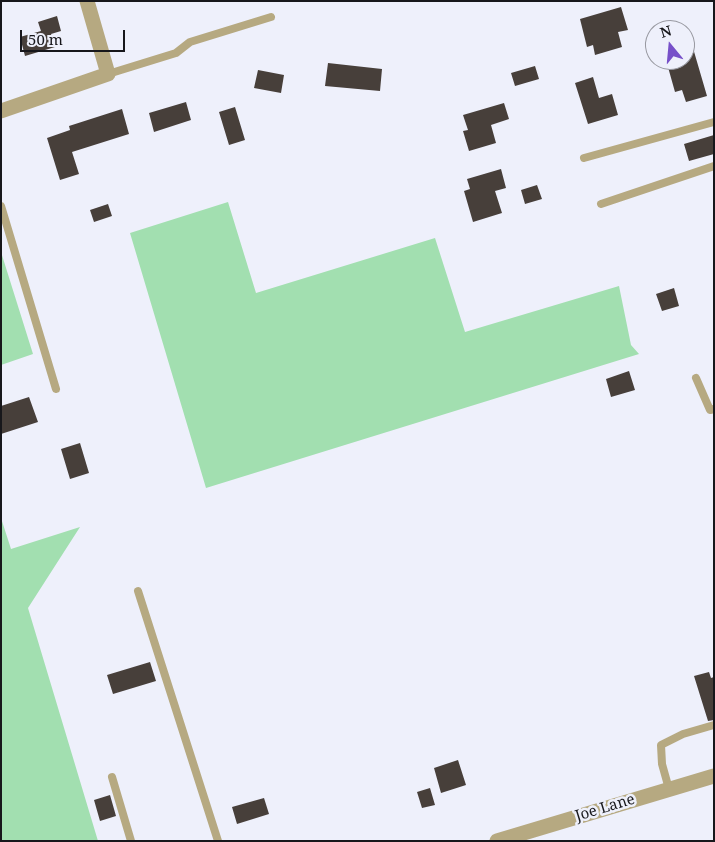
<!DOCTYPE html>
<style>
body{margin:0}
#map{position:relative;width:715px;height:842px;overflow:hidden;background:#eef0fb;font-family:"Noto Serif",serif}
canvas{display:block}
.frame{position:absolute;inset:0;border:2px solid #17171b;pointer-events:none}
.north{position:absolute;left:645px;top:20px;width:50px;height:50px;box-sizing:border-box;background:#eef0fb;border:1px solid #9899a1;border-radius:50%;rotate:343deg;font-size:14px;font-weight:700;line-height:20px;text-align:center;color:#17171b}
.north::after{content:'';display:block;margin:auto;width:18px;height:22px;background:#7750c9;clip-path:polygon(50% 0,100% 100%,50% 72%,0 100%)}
.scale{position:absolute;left:20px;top:30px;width:105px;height:22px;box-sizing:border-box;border:2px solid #17171b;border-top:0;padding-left:6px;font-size:15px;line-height:18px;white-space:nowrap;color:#17171b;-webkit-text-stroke:4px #eef0fb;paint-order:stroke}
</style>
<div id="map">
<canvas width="715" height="842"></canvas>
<div class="frame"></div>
<div class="north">N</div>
<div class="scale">50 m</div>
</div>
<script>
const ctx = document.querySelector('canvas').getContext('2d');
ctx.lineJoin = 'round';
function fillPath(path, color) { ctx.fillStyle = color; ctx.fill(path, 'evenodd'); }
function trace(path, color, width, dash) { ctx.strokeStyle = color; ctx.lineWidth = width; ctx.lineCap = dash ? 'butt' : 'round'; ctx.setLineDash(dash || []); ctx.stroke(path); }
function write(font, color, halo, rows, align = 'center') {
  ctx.font = font + ' "Noto Serif",serif'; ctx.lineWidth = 5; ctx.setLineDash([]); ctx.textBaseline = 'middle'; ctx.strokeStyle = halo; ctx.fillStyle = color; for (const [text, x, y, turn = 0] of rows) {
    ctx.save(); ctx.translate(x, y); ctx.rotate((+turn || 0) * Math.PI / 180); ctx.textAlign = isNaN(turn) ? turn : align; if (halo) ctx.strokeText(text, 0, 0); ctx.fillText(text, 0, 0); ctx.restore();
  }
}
fillPath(new Path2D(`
 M228 202 256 293 435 238 465 332 619 286 631 345 639 354 206 488 130 233Z
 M1 252 33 354 1 365Z
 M1 518 11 549 80 527 28 608 98 841H1Z`), '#a2dfb0');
fillPath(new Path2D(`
 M621 7 628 30 618 32 622 47 595 55 593 45 587 47 580 19Z
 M57 16 61 31 51 34 55 47 25 56 20 37 41 31 38 22Z
 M685 31H688L707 96 686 102 682 90 675 92 666 60H685Z
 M328 63 382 69 380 91 325 86Z
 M535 66 539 79 515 86 511 73Z
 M258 70 284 75 281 93 254 88Z
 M593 77 599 98 612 94 618 115 588 124 575 83Z
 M186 102 191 120 154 132 149 113Z
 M504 103 509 119 491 125 496 143 469 151 463 131 468 130 463 115Z
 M235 107 245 140 229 145 219 112Z
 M122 109 129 134 72 152 79 174 60 180 47 138 70 130 69 126Z
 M714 135V154L689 161 684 144Z
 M501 169 506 188 495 191 502 213 473 222 464 191 470 189 467 179Z
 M537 185 542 199 525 204 521 190Z
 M108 204 112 216 94 222 90 210Z
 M674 288 679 306 662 311 656 294Z
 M629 371 635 390 611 397 606 379Z
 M29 397 38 422 1 434V406Z
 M80 443 89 473 70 479 61 449Z
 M150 662 156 681 113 694 107 675Z
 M709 672 711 678 714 677V720L708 721 694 676Z
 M458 760 466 785 441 793 434 768Z
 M430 788 435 805 422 808 417 792Z
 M110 795 116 816 100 821 94 800Z
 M264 798 269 814 237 824 232 807Z`), '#473f3a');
trace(new Path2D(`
 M108 74 176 53 190 42 271 17
 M584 158 714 122
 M601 204 714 166
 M1 206 56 389
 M696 378 710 410 714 409
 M138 591 218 841
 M112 777 131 841
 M669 789 662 764 661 745 683 734 714 725`), '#b6a981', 8);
trace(new Path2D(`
 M1 111 108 74 87 1
 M497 841 714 776`), '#b6a981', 15);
write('15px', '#17171b', '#eef0fb', [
 ["Joe Lane",605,808,-17]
]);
</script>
